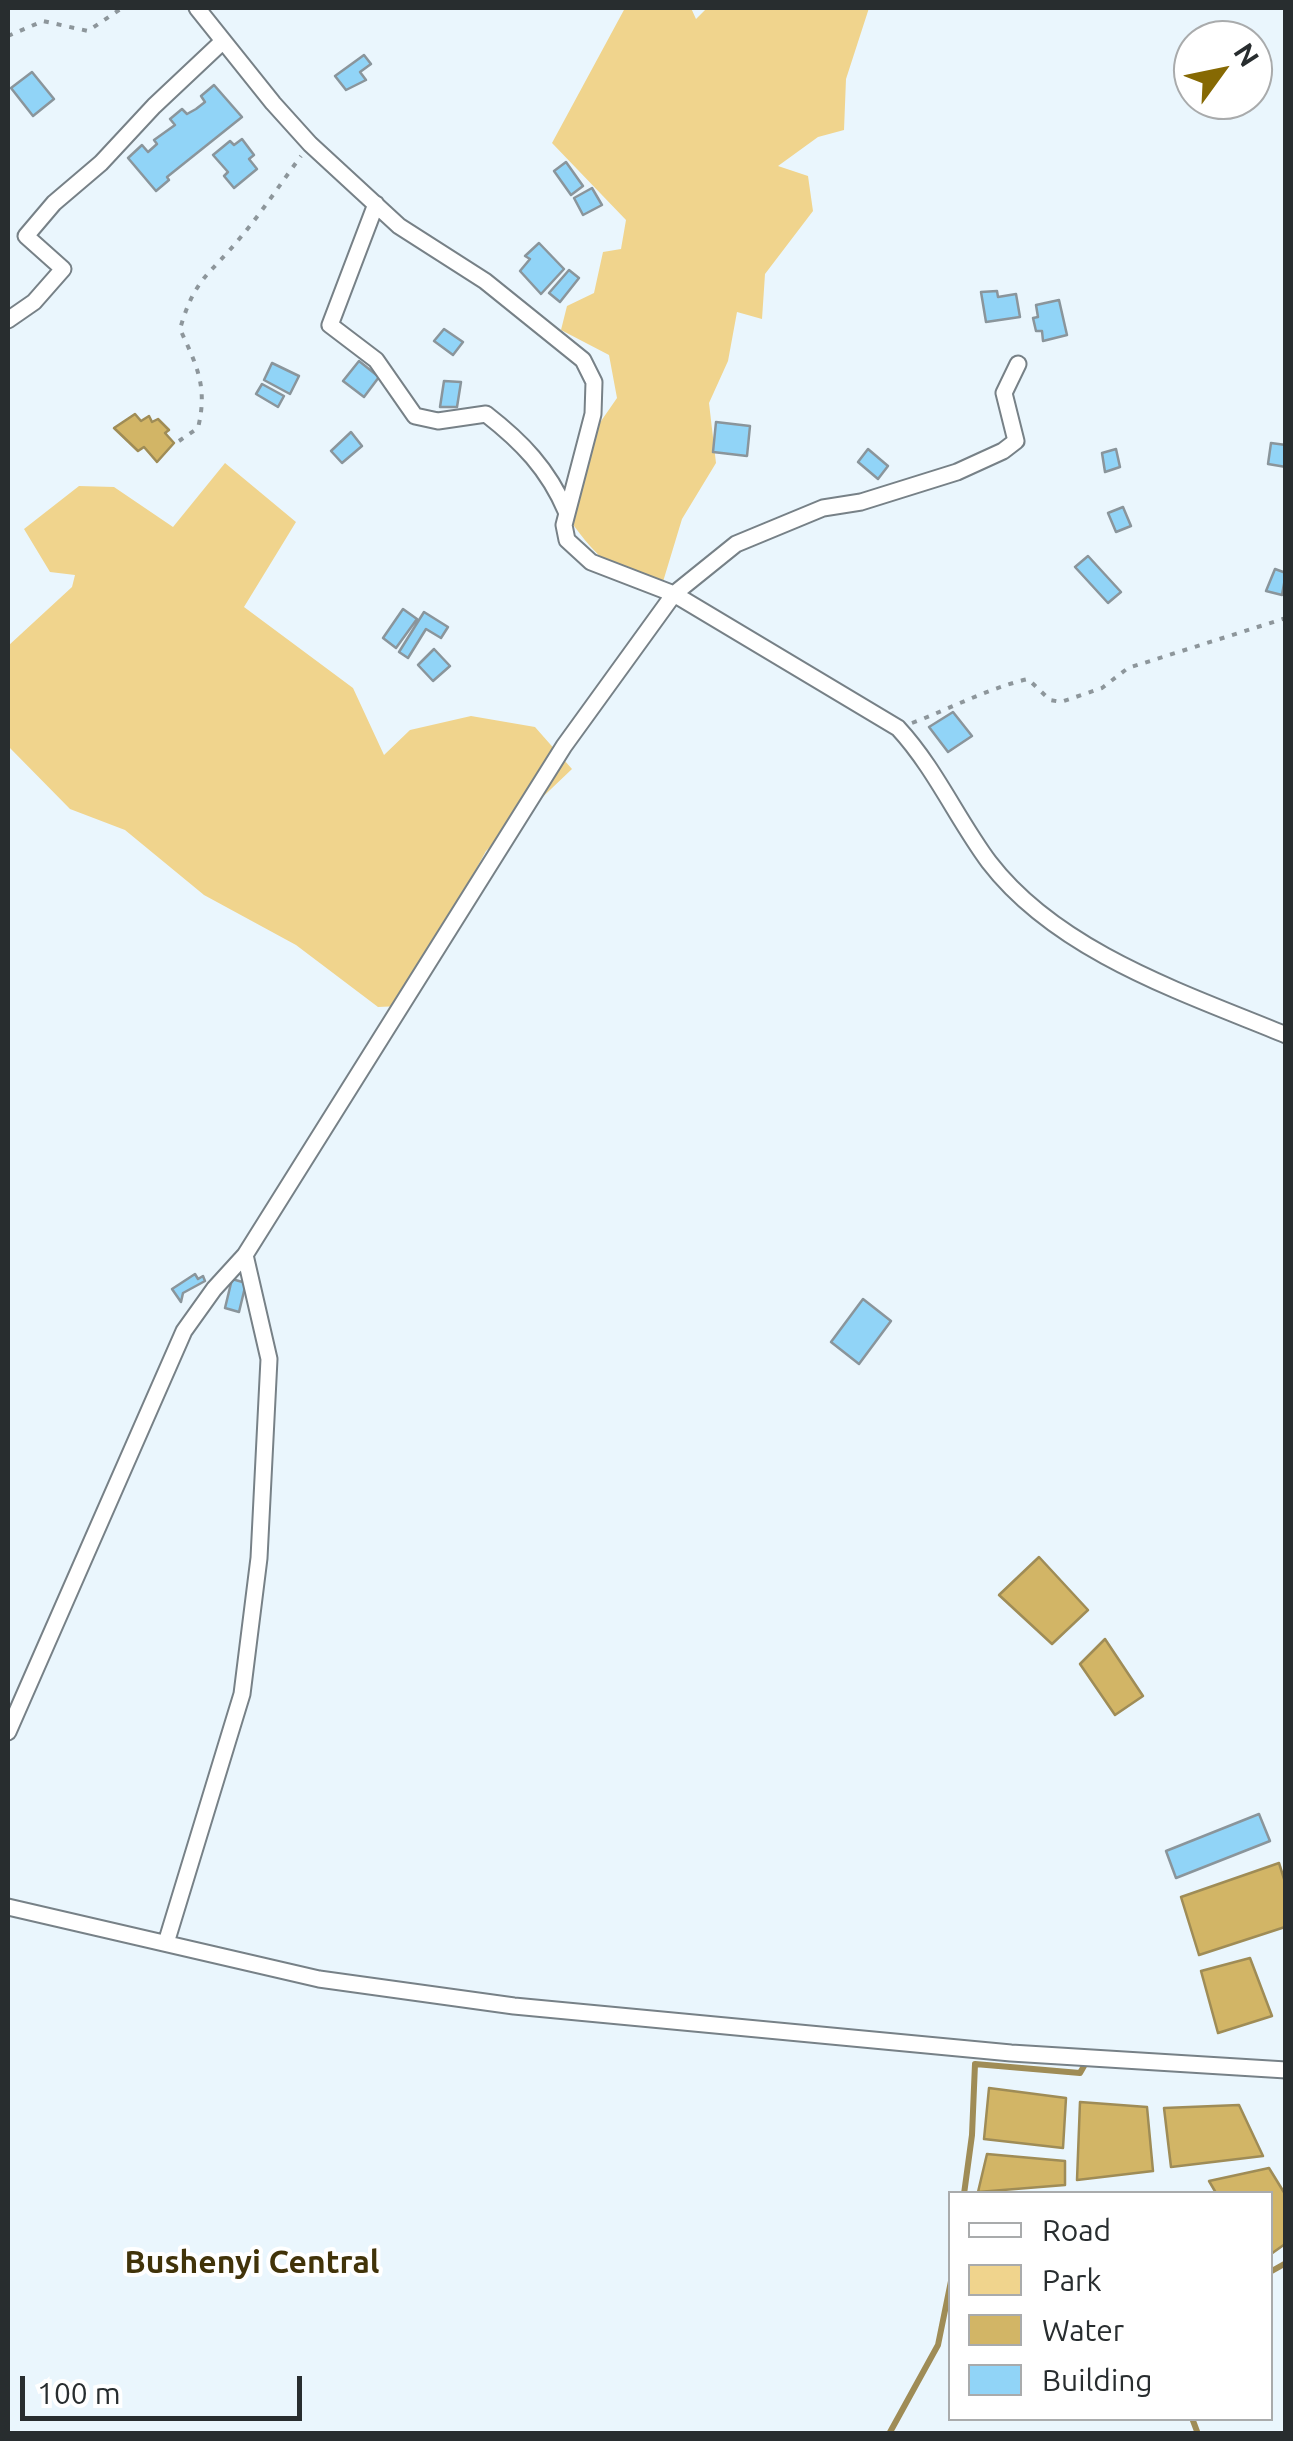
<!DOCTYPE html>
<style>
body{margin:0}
#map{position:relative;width:1293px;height:2441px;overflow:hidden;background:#eaf6fd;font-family:Ubuntu,sans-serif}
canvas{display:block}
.frame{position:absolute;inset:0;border:10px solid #282d2f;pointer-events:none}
.legend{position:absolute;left:948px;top:2191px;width:325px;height:230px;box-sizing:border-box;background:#fff;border:2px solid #a9abac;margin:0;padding:12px 18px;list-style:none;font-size:30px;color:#282d2f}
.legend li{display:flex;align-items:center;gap:20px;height:50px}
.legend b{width:50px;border:2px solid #a9abac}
.north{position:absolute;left:1173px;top:20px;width:100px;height:100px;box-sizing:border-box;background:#fff;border:2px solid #a9abac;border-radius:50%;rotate:57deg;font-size:28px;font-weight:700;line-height:40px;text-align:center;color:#282d2f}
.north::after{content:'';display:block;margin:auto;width:35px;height:45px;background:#866903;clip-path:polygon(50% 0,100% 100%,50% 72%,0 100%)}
.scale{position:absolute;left:20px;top:2376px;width:282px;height:45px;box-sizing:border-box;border:5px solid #282d2f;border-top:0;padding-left:12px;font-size:30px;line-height:35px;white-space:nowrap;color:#282d2f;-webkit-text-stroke:8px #fff;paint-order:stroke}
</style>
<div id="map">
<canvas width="1293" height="2441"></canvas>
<div class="frame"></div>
<ul class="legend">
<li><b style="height:12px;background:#fff"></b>Road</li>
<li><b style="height:28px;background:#f0d48d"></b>Park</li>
<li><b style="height:28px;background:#d2b566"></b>Water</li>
<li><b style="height:28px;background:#91d4f7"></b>Building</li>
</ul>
<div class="north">N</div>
<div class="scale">100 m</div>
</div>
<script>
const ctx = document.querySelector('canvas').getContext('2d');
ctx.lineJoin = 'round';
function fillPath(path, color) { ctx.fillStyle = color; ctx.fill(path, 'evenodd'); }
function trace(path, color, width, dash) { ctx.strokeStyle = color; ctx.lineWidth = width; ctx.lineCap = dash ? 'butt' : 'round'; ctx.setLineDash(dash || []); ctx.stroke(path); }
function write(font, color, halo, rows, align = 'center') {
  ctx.font = font + ' Ubuntu,sans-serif'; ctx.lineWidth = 8; ctx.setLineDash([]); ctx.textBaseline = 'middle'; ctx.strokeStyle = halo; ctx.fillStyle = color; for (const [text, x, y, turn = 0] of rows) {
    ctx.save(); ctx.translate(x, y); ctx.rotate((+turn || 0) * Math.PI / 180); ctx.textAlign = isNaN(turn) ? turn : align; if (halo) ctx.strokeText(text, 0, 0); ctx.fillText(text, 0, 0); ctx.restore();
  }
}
fillPath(new Path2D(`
 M625 8H691L696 19 707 8H869L846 79 844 130 818 137 778 166 808 176 813 211 765 274 762 319 737 312 728 361 709 403 716 463 682 519 662 585C612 571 599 561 569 519L590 437 617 398 609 355 561 330 567 306 594 293 603 252 621 249 626 220 552 143Z
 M225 463 296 522 244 607 353 688 384 755 410 730 471 716 535 727 572 769 486 851 401 1006 378 1007 296 945 204 895 125 830 70 809 8 746V646L72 587 75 575 50 572 24 529 79 486 114 487 173 527Z`), '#f0d48d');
const water = new Path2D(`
 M135 414 141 421 149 416 152 422 158 419 169 430 165 433 174 443 157 462 144 447 138 451 114 428Z
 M1039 1557 1088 1610 1052 1644 999 1595Z
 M1105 1639 1143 1696 1115 1715 1080 1664Z
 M1279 1863 1285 1882V1927L1199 1955 1181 1897Z
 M1250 1958 1272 2016 1218 2033 1201 1971Z
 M989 2088 1066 2098 1063 2148 984 2139Z
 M1080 2102 1147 2107 1153 2171 1077 2180Z
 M1239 2105 1263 2156 1171 2167 1164 2108Z
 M987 2154 1065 2161V2185L978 2192Z
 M1269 2168 1285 2194V2244L1271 2254 1270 2194 1216 2193 1209 2181Z`);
fillPath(water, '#d2b566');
trace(water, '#9f8c56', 2.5);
trace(new Path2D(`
 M964 2194 972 2135 975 2064 1080 2073 1084 2066
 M1270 2272 1286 2263
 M1192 2418 1198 2434
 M889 2434 938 2345 951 2281`), '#9f8c56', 6);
const building = new Path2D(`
 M364 55 371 64 360 72 366 80 346 90 335 76Z
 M32 72 54 99 33 116 11 88Z
 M214 85 242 117 167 177 169 180 156 191 128 158 142 145 148 152 157 144 154 140 175 125 170 119 182 109 187 114 196 109 205 102 201 96Z
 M242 139 254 155 249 159 257 169 234 188 224 176 228 172 213 155 230 141 234 145Z
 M566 162 583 186 571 195 554 171Z
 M592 188 602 205 583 215 574 198Z
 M539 243 564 269 541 294 520 271 530 259 525 256Z
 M569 270 579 278 560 302 549 293Z
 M997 291 998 297 1016 294 1020 317 986 322 981 292Z
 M1059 300 1067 335 1043 341 1042 331H1036L1033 318 1038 317 1036 305Z
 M444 329 463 342 453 355 434 341Z
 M359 361 379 377 364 397 343 381Z
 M272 363 299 376 290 394 264 380Z
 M444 381 461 382 457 407H440Z
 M262 384 284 396 278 407 256 394Z
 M716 422 750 426 747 456 713 452Z
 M351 432 362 446 342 463 331 451Z
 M1271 443 1286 445V467L1268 464Z
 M868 449 888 466 878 479 858 462Z
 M1116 449 1120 467 1105 472 1102 453Z
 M1123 507 1131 526 1116 532 1108 513Z
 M1088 556 1121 592 1108 603 1075 567Z
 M1275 569 1286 573 1282 595 1266 591Z
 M403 609 417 619 396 648 383 638Z
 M424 612 448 627 441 638 426 629 408 658 399 652Z
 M434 649 450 666 433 681 418 665Z
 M953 712 972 736 948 752 929 727Z
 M195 1274 198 1279 203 1276 205 1281 183 1293 181 1302 172 1289Z
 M232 1279 246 1283 239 1312 225 1308Z
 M863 1299 891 1321 859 1364 831 1342Z
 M1259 1814 1270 1841 1176 1878 1166 1851Z`);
fillPath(building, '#91d4f7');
trace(building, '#8a959b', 2.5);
const street = new Path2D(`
 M197 8 273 103 310 144 399 226 485 281 583 360 594 382 593 414 564 525 567 540 591 562 674 594 898 728C935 768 957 819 989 862 1058 952 1184 993 1286 1035
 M376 204 330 325 376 360 415 416 438 421 486 414C522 442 548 469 566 511
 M8 320 34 302 63 269 26 236 54 203 101 163 154 106 222 42
 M8 1732 184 1331 214 1289 245 1255 564 746 674 594 736 544 823 508 861 502 957 472 1003 451 1016 441 1004 393 1018 364
 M8 1907 319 1979 514 2006 1011 2053 1286 2070
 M166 1943 242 1694 259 1558 269 1359 245 1255`);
trace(street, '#778187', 19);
trace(new Path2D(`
 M8 36 43 21 88 31 122 8
 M179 441 198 428C208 387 197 366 180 329 195 277 209 276 240 238 262 212 281 183 301 156
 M912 723C952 708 986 689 1028 679L1050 700 1061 702 1102 688 1128 668 1286 618`), '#8d969b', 4, [5, 8]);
trace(street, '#fff', 15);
write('bold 32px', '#413309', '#fff', [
 ["Bushenyi Central",252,2262]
]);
</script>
